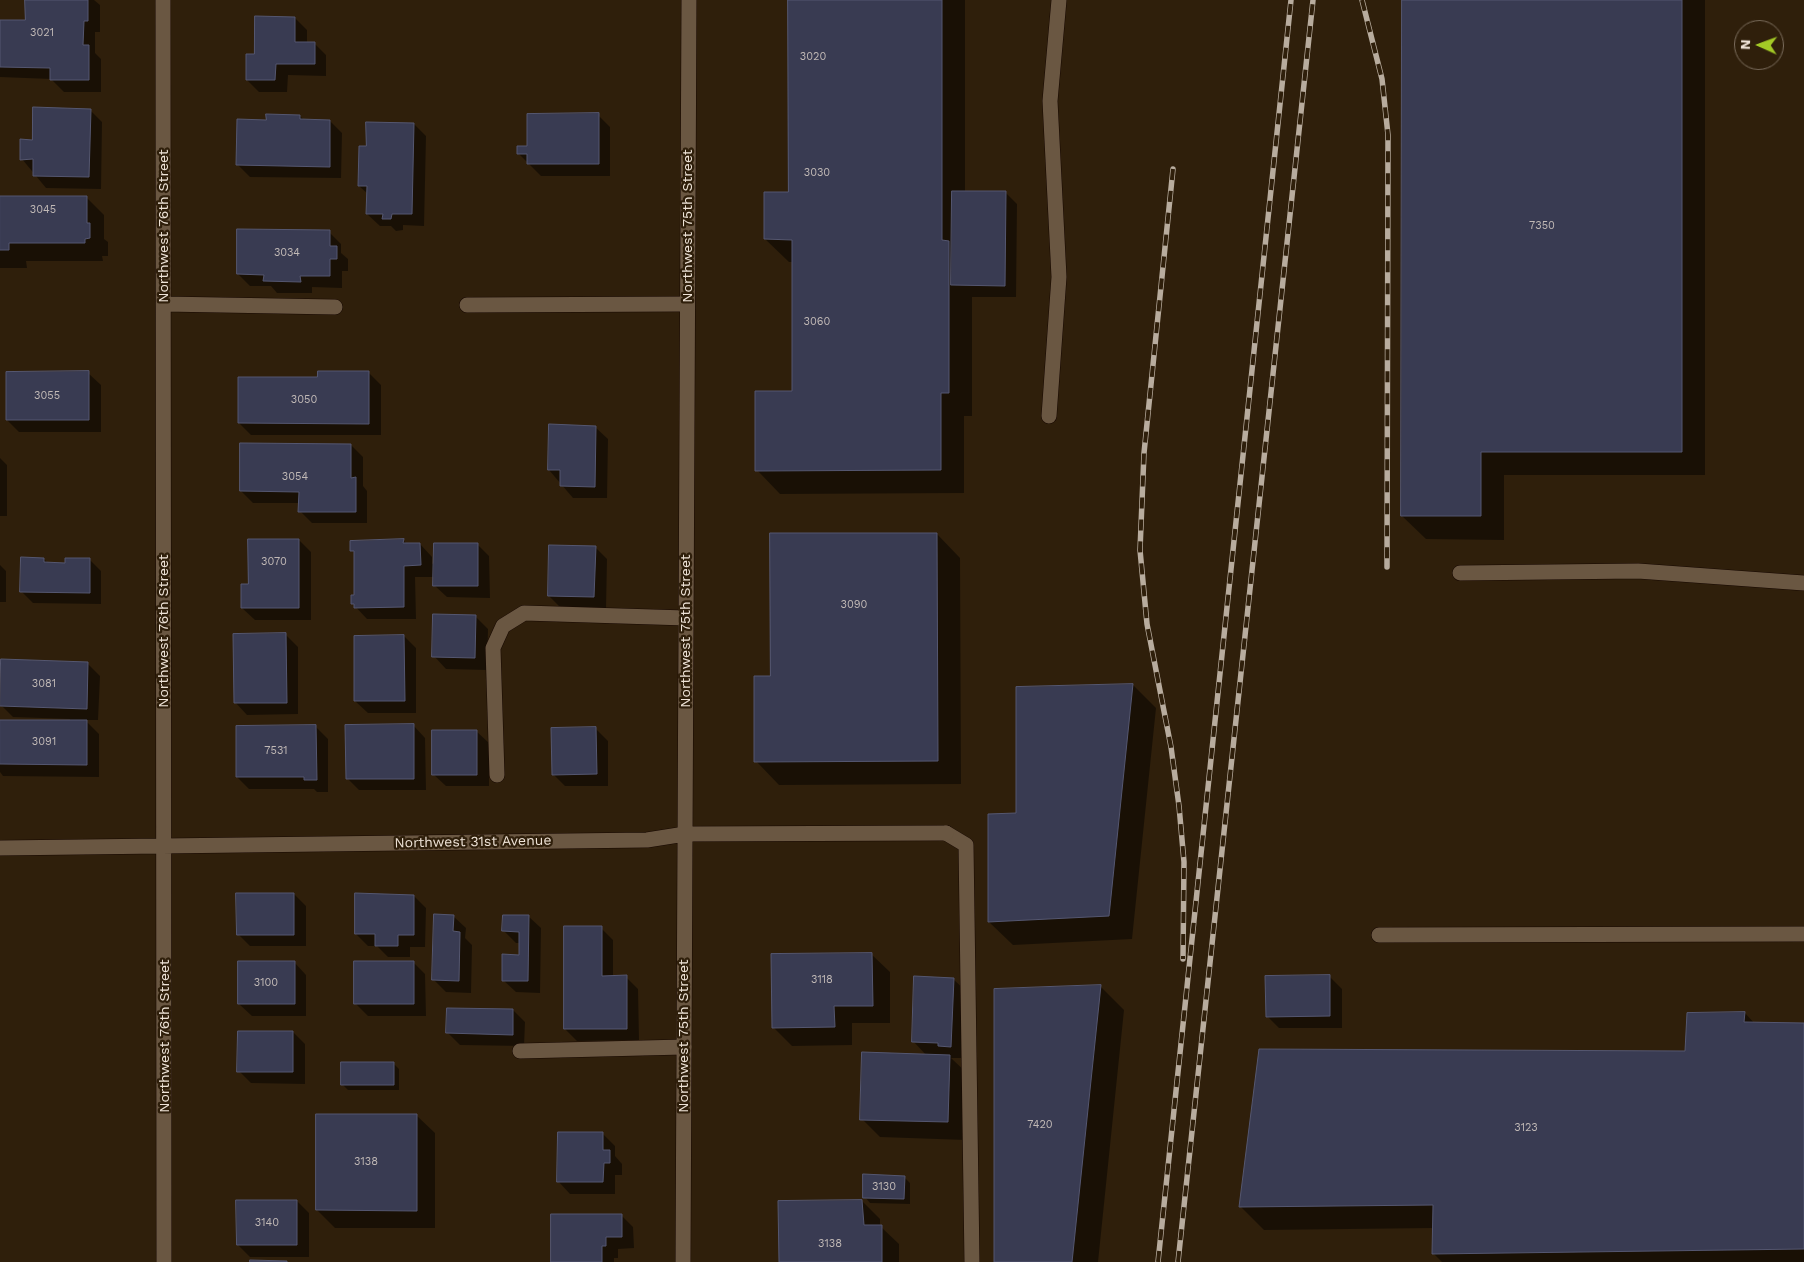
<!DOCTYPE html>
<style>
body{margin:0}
#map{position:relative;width:1804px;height:1262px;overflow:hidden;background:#2f1f0b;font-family:"Work Sans",sans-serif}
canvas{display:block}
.north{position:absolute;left:1734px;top:20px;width:50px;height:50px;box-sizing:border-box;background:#2f1f0b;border:1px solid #7b6d5d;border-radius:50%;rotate:272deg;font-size:14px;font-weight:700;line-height:20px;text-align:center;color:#eee3d7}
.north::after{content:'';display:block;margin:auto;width:18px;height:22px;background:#a3c926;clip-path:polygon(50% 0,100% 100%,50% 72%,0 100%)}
</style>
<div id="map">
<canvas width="1804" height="1262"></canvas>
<div class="north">N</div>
</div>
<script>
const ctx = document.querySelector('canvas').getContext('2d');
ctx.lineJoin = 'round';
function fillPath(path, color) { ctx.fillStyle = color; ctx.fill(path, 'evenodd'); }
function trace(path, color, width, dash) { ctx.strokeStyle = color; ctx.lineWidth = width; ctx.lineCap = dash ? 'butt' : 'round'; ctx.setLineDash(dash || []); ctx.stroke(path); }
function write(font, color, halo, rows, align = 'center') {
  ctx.font = font + ' "Work Sans",sans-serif'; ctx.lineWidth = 4.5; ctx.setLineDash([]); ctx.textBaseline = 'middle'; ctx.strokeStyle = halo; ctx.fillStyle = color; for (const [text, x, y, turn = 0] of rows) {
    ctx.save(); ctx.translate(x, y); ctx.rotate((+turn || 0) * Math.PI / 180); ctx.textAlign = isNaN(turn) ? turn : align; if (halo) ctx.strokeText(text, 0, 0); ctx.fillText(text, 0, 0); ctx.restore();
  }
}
fillPath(new Path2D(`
 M26 0H94L100 5V32H95V53L101 59V92H64L51 79 0 77V21H26Z
 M789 0H965V192H1005L1017 204 1016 297H972V416H964V493L780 494 757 470 793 393V262H789L765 239 789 193Z
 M1403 0H1705V475H1504V540L1426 539 1402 516Z
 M295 18 307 30V43H314L326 55V76L288 75 287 92H259L247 80 256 55Z
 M90 110 102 122 101 189 46 188 22 159 33 141Z
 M598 115 610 127V176H541L519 154 528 147Z
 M300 116 305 121H330L342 133 341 178 250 177 237 164 267 121Z
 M414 124 426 136 424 226 403 225V230L396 231 391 226H380L367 214 368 194 359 186 367 148Z
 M86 197 104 215V239L108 242V256H102L103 261H26L27 268H0V198Z
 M329 232 341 244V253L348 259V271H342V288L312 287V293H277L271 286H250L238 274Z
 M88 373 101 385V432H19L7 420Z
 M369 373 381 385V435H251L239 423 318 379Z
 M595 427 608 439 607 498H573L549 470Z
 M351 445 363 457V486L367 491V523H312L300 511V503H253L241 491Z
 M0 458 7 465V516H0Z
 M937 534 960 558 961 784 779 785 756 761Z
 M299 540 311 552V620H255L242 608 249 586Z
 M403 540 407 544H420L432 557V564L477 544 489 556 490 598 447 597 434 585V577H415L416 619H367L352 603 355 596V554L352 550Z
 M595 547 607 559 606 609 561 608 549 596Z
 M44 559 49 564H66L89 559 101 571V604L33 603 21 591Z
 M0 565 6 571V602H0Z
 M476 617 488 629 487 670 446 669 434 656Z
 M286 635 298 647V714L247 715 235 702Z
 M404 636 416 648V713H368L355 701Z
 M88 664 100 676 98 720H85L99 734V777L3 776 0 772V721L69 722 70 719 13 717 1 705Z
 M1133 685 1156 708 1132 939 1013 945 989 922 1018 814Z
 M413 725 425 738 426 790H359L347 778Z
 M316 727 328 739V792H317L314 789H249L237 777Z
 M596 729 608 741V786H565L553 774Z
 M476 731 489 743V786H446L433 774Z
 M294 894 306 906V946H250L238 934Z
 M414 896 426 908 425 947H410V957H388L377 946H368L356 934Z
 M453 916 466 928 465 938 472 945 471 993 446 992 434 980Z
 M528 916 541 928 540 993 516 992 503 980 520 956V943H516L503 930Z
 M601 928 613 940V977H626L638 989 639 1040 577 1041 565 1029Z
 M871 954 890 972V1023H852V1045L792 1046 774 1028Z
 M294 962 306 975V1016H252L239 1004Z
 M413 962 425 974 426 1016H368L356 1004Z
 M1330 977 1342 989V1028H1279L1267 1016Z
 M953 979 966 991 963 1058H951L968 1074 966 1140 880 1137 862 1119 927 1056 913 1041Z
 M1101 987 1124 1010 1098 1262H996Z
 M513 1010 525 1022 524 1046 460 1045 448 1033Z
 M1745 1013 1755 1024H1804V1262H1442L1433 1253 1434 1228 1264 1230 1240 1206 1686 1052Z
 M293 1032 305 1044V1084L251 1083 239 1071Z
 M393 1063 399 1069V1090H348L343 1085Z
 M416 1115 435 1133V1228H335L317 1210Z
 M602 1133 615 1146V1156L622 1164V1175H615V1194H570L558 1181Z
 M904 1177 910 1183V1204L870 1203 865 1197Z
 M297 1201 309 1213V1257H250L238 1245Z
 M862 1201 880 1219V1226L899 1244V1262H780Z
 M621 1215 633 1227 634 1248 618 1249V1258H614V1262H552Z`), '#0007');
const building = new Path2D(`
 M25 0H88V21H84L83 45H89V80H50V68L0 67V20H25Z
 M788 0H942V240L949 241V393H941V470L755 471V391H792V240L764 239V192H788Z
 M1402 0H1682V452H1481V516H1401Z
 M255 16 295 17V42H315V64H276L275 80H246V54H254Z
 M33 107 91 109 89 177 33 176V159L20 160V139L32 140Z
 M599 113V164H527V154H517V146H527V114Z
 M266 114 300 115V119L330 120V167L236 165 237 119 266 120Z
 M366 122 414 123 412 214H392L391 219H382L383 214H366L367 186H358L359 146H366Z
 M952 191H1006L1005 286 951 285Z
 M0 196H87V223H90V238L85 239V243H9V250H0Z
 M237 229 330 230V246H337V259H330V276H300L301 282 263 281 264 275 237 274Z
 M89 371V420H6V372Z
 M318 371H369V424L238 423V377H317Z
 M549 424 596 426 595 487 560 486V470H548Z
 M240 443 351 444V478L356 477V512H298L299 492 240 491Z
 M770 533H937L938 761 754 762V676H770Z
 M248 539H299V608H241V584H248Z
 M404 539 403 543H420L421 565 404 566V607L354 608V604H351V595H354V551H350V541Z
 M434 543H478V586H433Z
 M549 545 596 546 594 597 548 596Z
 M21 557 44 558V562L65 563V558H90V593L20 592Z
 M433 614 476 615 475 658 432 657Z
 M286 633 287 703H234L233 634Z
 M404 635 405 701H354V636Z
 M1 659 88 662 87 709 0 706Z
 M1133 684 1109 916 988 922V814L1016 813V687Z
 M0 720H87V765L0 764Z
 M414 724V779H346L345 725Z
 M316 725 317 780H304V777H236V726Z
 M596 727 597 774 552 775 551 728Z
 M432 730H477V775H432Z
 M236 893H294V935H237Z
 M355 893 414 895V935H398V946H375V934H355Z
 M434 914 454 915 453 931 460 932 459 981 432 980Z
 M503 915H529L528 981H502V954L519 955V932L502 931Z
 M564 926H602V976L627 975V1029H564Z
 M872 953 873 1006H834L835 1027 772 1028 771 954Z
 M238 961H295V1004H238Z
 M354 961H414V1004H354Z
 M1330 975V1016L1266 1017 1265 976Z
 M914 976 954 978 951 1047 938 1046V1043L912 1042Z
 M1101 985 1072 1262H994V989Z
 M447 1008 513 1009V1035L446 1033Z
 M1745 1012 1744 1022 1804 1023V1249L1432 1254 1433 1205 1239 1207 1259 1049 1685 1051 1687 1013Z
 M238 1031H293V1072H237Z
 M862 1052 950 1055 948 1122 860 1120Z
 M341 1062H394V1085H341Z
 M316 1114H417V1211L316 1210Z
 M558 1132H603V1150H610V1163H604L603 1182H557Z
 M863 1174 905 1176 904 1199 863 1198Z
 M236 1200H297V1245H237Z
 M862 1200 864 1225H882V1262H779L778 1201Z
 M551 1214H622V1237H606V1246H602V1262H551Z
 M250 1260 287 1261V1262H250Z`);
fillPath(building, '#393b52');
trace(building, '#555770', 1);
const lane = new Path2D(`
 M467 305 687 304
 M1049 416 1059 277 1050 101 1059 0
 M1460 573 1638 571 1804 583
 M497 775 493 648 503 626 524 613 686 618
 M946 833 966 845 972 1262
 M1379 935 1804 934
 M520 1051 684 1047`);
const street = new Path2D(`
 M163 0 164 1262
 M164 304 335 307
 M0 848 647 840 685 834 946 833
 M683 1262 689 0`);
trace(lane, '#170800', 16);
trace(street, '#170800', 16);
trace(lane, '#6a5742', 15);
trace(street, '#6a5742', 15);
const rail = new Path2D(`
 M1362 0 1382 79 1388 135 1387 567
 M1173 169 1144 453 1140 550 1147 624 1171 747 1179 806 1184 862 1183 959
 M1158 1262 1291 0
 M1178 1262 1313 0`);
trace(rail, '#b8ac9e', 5.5);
trace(rail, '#2f1f0b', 4, [11]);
write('11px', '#c1b9b6', null, [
 ["3021",42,33],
 ["3020",813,57],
 ["3030",817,173],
 ["3045",43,210],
 ["7350",1542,226],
 ["3034",287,253],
 ["3060",817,322],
 ["3055",47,396],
 ["3050",304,400],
 ["3054",295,477],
 ["3070",274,562],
 ["3090",854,605],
 ["3081",44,684],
 ["3091",44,742],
 ["7531",276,751],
 ["3118",822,980],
 ["3100",266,983],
 ["7420",1040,1125],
 ["3123",1526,1128],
 ["3138",366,1162],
 ["3130",884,1187],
 ["3140",267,1223],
 ["3138",830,1244]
]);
write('14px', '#eee3d7', '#2f1f0b', [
 ["Northwest 76th Street",164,226,-90],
 ["Northwest 75th Street",688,226,-90],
 ["Northwest 76th Street",164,631,-90],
 ["Northwest 75th Street",686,631,-90],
 ["Northwest 31st Avenue",473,842,-1],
 ["Northwest 76th Street",165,1036,-90],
 ["Northwest 75th Street",684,1036,-90]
]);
</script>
